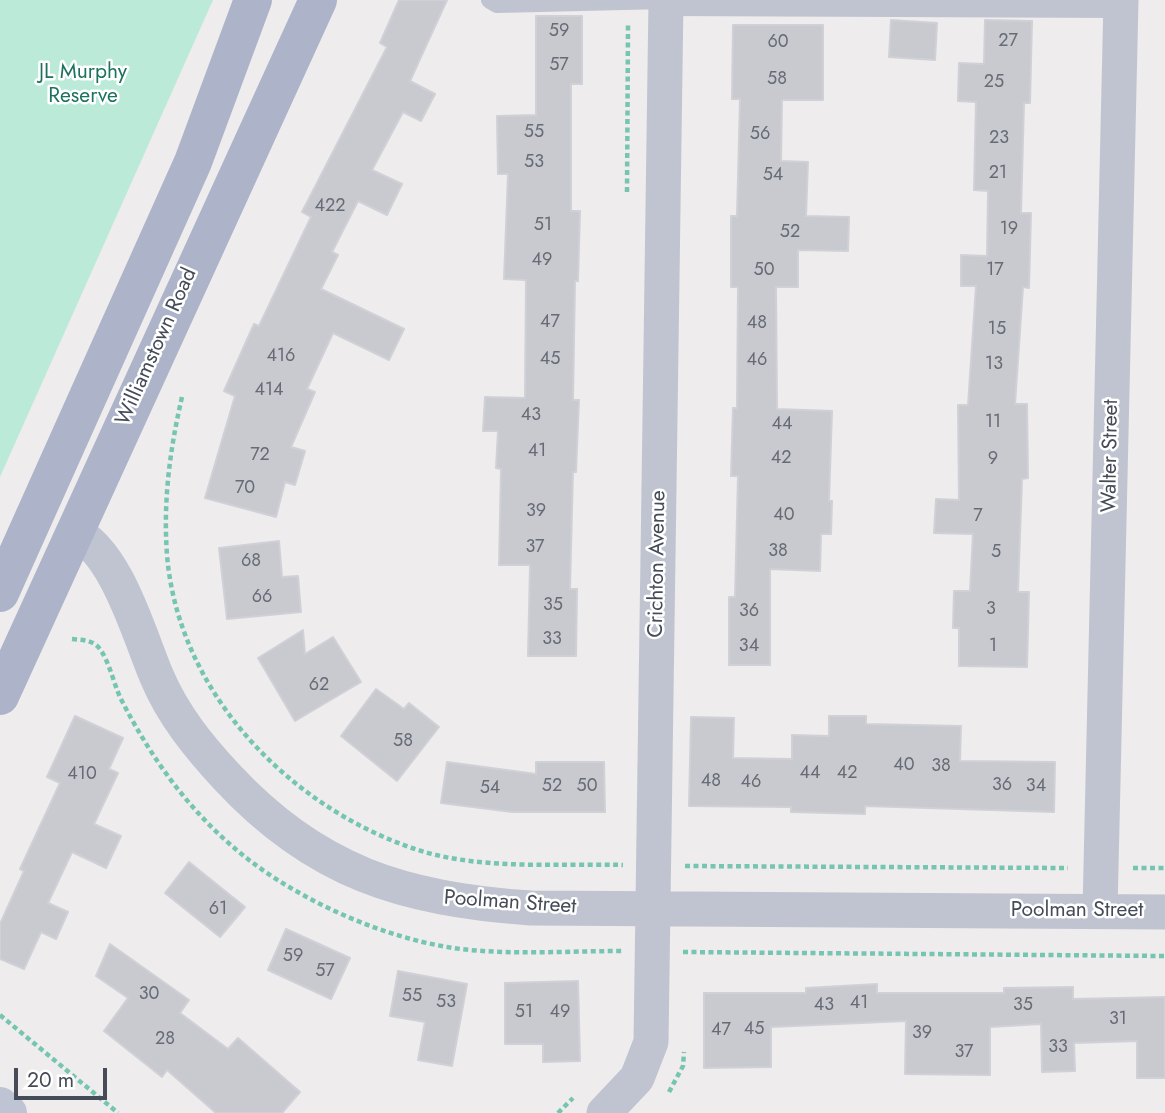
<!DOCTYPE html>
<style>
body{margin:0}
#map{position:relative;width:1165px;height:1113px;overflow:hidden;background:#eeecec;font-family:Jost,sans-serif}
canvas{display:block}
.scale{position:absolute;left:14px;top:1068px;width:93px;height:32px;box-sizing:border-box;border:4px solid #454b57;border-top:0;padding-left:9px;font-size:21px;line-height:24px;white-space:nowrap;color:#454b57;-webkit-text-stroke:5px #fff;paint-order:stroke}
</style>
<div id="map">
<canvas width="1165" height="1113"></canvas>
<div class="scale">20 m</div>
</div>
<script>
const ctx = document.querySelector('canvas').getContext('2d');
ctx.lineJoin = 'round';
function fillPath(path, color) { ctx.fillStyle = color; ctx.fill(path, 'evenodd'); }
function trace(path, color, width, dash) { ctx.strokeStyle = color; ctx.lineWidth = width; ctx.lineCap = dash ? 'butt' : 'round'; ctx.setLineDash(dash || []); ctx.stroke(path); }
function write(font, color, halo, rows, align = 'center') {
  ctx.font = font + ' Jost,sans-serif'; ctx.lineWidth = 5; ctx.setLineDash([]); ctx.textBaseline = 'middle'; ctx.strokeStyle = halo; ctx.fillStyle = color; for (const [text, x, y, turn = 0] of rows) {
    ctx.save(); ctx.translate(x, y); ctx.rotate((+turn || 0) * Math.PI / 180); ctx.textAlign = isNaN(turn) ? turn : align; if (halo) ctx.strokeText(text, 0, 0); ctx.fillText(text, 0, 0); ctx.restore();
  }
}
fillPath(new Path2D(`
 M0 0H213L0 477Z`), '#bcead9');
const building = new Path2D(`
 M399 0H447L410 81 435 94 421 121 403 112 372 170 402 184 387 215 358 201 332 252 338 255 321 289 404 329 389 360 333 333 307 389 315 392 291 447 305 451 295 485 285 482 276 517 205 498 235 396 224 391 254 324 259 326 311 217 302 212 387 47 380 43Z
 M536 16H582V84H571V211H580L578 281H575L573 400H579L576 472H573L570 589H577L576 656H528L530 565H499L501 469 496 468 498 431H483L485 397 525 398 526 280 504 279 508 174H498L497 116 536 115Z
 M891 20 937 23 935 60 889 57Z
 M985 20 1032 21 1030 103H1024L1021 213H1031L1029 288 1023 287 1015 404H1027L1028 478 1022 479 1018 592H1029L1027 667 959 666V628H953L954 591H970L973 534 934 533 936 499 959 500 958 405H968L976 286H961V255L987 256 988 191 974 190 976 102 958 101 959 63 984 64Z
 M733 25H823V100H782L781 161 808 162 806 216 849 217 848 251 798 250V287H776L777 409 832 411 829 501H832L831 534H821L820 571 770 569V665H729V597H735L738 476H731L733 408H737L738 287H731V216H737L740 99H732Z
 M279 541 282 577 298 576 301 612 227 619 219 548Z
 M303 630 305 654 333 637 361 682 295 721 258 658Z
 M376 689 404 709 409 703 439 727 397 781 341 736Z
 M75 716 123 738 109 769 118 773 94 824 121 836 106 868 72 852 48 903 68 912 56 939 41 932 24 969 0 959V924L24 871 20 869 60 783 47 777Z
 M829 716H866V724L961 726 960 761 1055 762 1054 812 865 806V814L791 812V807L689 806 691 717 734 718 733 758 792 759V735L829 736Z
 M447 762 536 774V762H604L605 812H512L441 803Z
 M189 862 245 907 220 937 165 893Z
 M286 929 350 958 331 999 268 970Z
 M110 944 189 1000 180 1013 228 1049 238 1038 300 1092 282 1113H216L167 1070 162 1077 104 1031 128 998 96 976Z
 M398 971 467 984 452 1066 418 1060 425 1022 390 1016Z
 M578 981 580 1061 543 1062V1044H505V983Z
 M877 984V993H1004V988L1073 987V999L1165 997V1078H1137V1041L1074 1043 1075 1071 1042 1072 1041 1024 990 1027V1075L905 1074 906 1021 771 1027V1067L704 1068V993H806V988Z`);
fillPath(building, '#c9cad0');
trace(building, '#d0d0d7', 2);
trace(new Path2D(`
 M627 192 628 25
 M182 397C170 449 163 500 167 555 178 691 287 805 412 848 478 871 555 863 623 865
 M72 639C83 640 93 640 100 649 111 665 114 687 123 703 155 765 197 821 253 863 315 909 405 947 483 951 529 954 576 951 622 951
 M685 866 1068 868
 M1133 868H1165
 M683 952 1165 956
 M0 1015 118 1113
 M669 1092 683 1066 684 1052
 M558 1113 573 1098`), '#76c5b1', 4.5, [5, 3.5]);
trace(new Path2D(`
 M490 0 497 4 666 0
 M666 7 1122 9`), '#c0c4d0', 18);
trace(new Path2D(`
 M74 532C117 552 139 635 157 677 173 715 199 747 227 777 315 872 405 900 531 908L1165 912
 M1100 911 1121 0
 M604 1113 637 1078 651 1042 666 0`), '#c0c4d0', 35);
trace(new Path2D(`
 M0 1106 8 1113`), '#bfc4d4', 38);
trace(new Path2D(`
 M0 593 193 162 253 0
 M0 696 318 0`), '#adb4c9', 38);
write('18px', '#666b75', null, [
 ["59",559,32],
 ["27",1008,42],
 ["60",778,43],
 ["57",559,66],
 ["58",777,80],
 ["25",994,83],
 ["55",534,133],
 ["56",760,135],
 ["23",999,139],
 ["53",534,163],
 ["21",998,174],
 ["54",773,176],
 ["422",330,207],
 ["51",543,226],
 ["19",1009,230],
 ["52",790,233],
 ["49",542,261],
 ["50",764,271],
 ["17",995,271],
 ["47",550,323],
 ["48",757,324],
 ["15",997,330],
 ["416",281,357],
 ["45",550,360],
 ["46",757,361],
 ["13",994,365],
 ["414",269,391],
 ["43",531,416],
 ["11",993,423],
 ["44",782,425],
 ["41",537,452],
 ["72",260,456],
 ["42",781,459],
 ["9",993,460],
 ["70",245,489],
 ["39",536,512],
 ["40",784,516],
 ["7",978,517],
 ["37",535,548],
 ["38",778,552],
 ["5",996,553],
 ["68",251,562],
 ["66",262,598],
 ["35",553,606],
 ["3",991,610],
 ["36",749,612],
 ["33",552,640],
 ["34",749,647],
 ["1",993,647],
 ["62",319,686],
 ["58",403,742],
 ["40",904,766],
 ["38",941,767],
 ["44",810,774],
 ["42",847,774],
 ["410",82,775],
 ["48",711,782],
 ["46",751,783],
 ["36",1002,786],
 ["52",552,787],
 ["50",587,787],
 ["34",1036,787],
 ["54",490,789],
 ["61",218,910],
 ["59",293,957],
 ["57",325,972],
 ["30",149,995],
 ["55",412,997],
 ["53",446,1003],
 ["41",859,1004],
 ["43",824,1006],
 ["35",1023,1006],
 ["51",524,1013],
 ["49",560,1013],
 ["31",1118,1020],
 ["45",754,1030],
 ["47",721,1031],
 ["39",922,1034],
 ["28",165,1040],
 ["33",1058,1048],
 ["37",964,1053]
]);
write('21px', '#1c725c', '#fff', [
 ["JL Murphy",83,73],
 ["Reserve",83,97]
]);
write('21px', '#454b57', '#fff', [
 ["Williamstown Road",157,347,-66],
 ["Walter Street",1111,456,-89],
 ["Crichton Avenue",658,564,-89],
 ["Poolman Street",510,903,4],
 ["Poolman Street",1077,911]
]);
</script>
